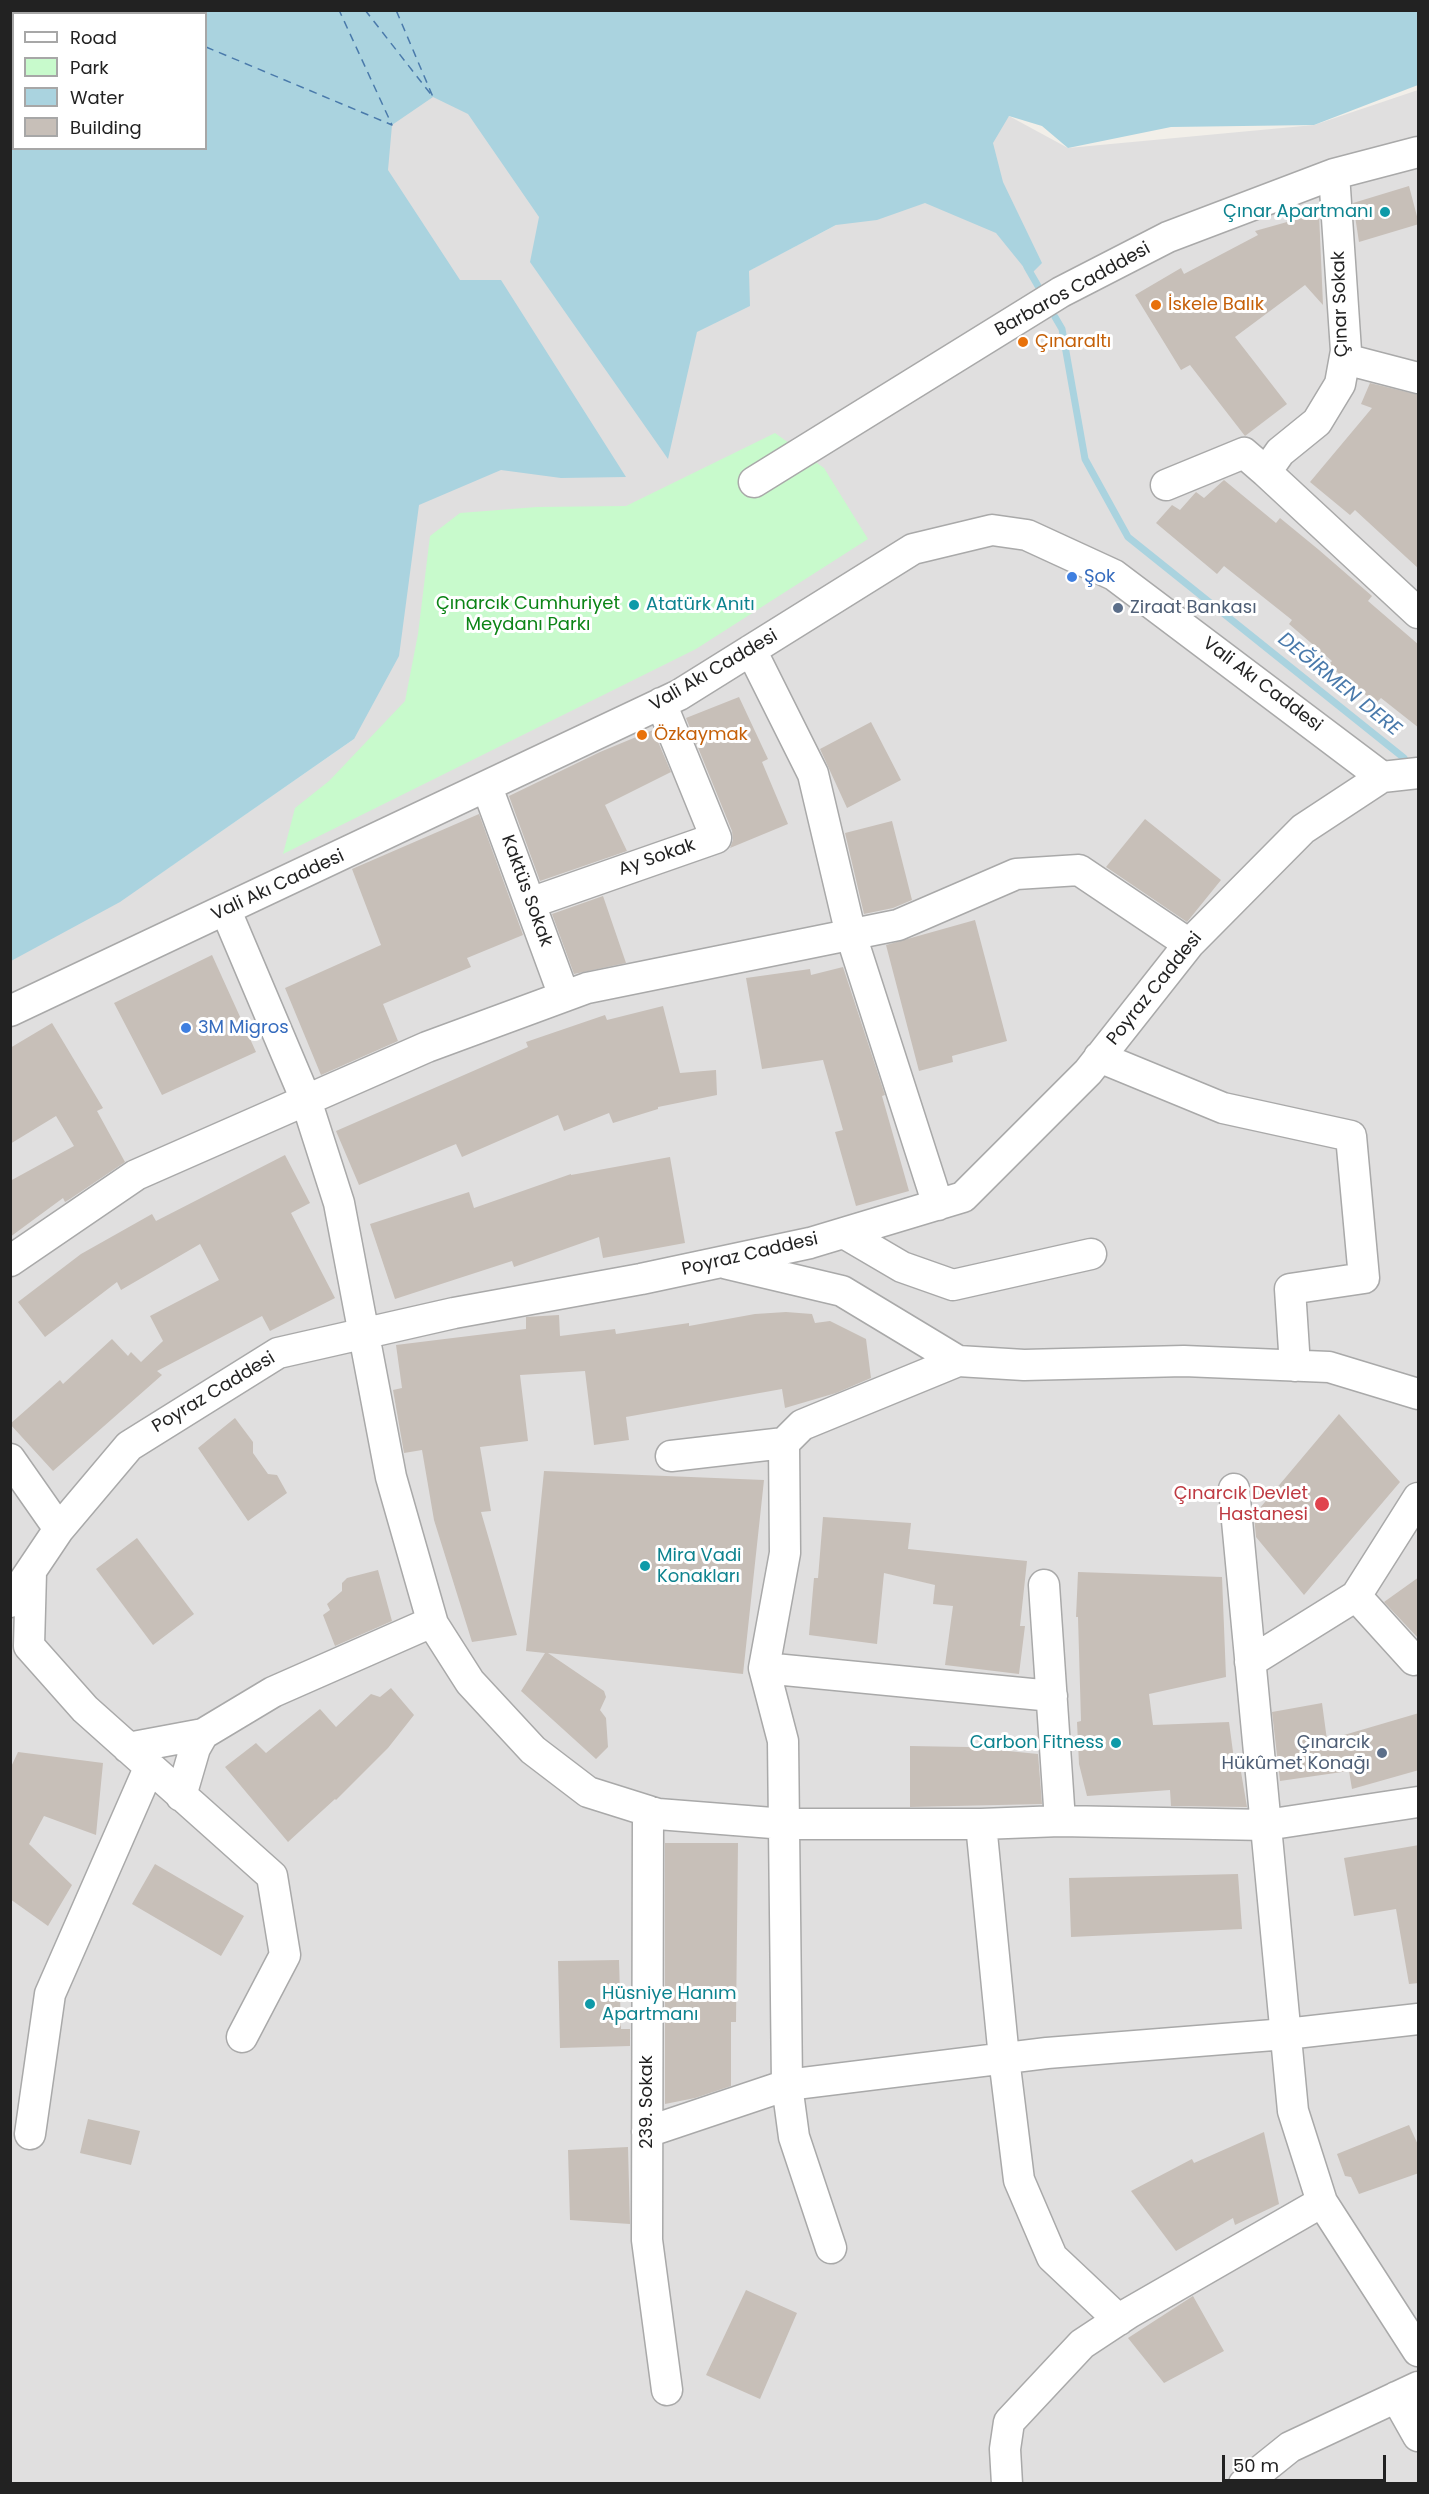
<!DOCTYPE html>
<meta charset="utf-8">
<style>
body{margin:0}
#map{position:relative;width:1429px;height:2494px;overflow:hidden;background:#f2efe9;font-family:Poppins,sans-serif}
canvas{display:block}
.frame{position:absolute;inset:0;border:12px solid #222;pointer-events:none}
.legend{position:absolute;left:12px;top:12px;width:195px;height:138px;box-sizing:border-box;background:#fff;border:2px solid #a7a7a7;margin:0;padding:8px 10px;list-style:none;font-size:18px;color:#222}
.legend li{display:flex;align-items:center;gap:12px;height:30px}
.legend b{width:30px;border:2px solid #a7a7a7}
.scale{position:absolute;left:1222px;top:2455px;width:164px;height:27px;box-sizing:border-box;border:3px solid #222;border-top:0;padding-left:8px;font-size:18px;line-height:21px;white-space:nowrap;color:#222;-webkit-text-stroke:4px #fff;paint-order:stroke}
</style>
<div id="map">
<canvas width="1429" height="2494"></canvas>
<div class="frame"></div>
<ul class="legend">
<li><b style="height:8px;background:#fff"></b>Road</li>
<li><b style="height:16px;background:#c8facc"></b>Park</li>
<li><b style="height:16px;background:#aad3df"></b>Water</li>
<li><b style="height:16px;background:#c7bfb8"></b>Building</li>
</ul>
<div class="scale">50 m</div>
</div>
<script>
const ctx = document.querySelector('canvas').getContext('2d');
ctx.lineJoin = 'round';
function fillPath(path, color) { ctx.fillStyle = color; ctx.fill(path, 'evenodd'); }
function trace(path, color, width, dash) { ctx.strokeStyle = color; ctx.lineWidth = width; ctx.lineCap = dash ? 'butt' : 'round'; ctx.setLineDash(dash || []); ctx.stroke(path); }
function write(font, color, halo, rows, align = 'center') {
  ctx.font = font + ' Poppins,sans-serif'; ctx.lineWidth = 6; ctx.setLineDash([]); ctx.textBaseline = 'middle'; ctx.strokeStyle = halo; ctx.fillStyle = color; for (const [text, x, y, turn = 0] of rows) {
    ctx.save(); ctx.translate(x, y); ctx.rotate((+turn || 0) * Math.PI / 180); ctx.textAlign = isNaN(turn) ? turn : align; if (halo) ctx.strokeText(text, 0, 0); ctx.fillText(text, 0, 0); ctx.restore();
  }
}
fillPath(new Path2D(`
 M336 25 748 271 836 225 1009 116 1068 148 1314 125 1418 90V2483L11 2484V953L154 878 354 739Z`), '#e0dfdf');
fillPath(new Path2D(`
 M775 433 824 468 868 539 696 649 283 854 295 808 329 781 405 701 418 634 430 536 460 513 537 507 626 506Z`), '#c8facc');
fillPath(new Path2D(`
 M11 10 1418 11V85L1314 125 1171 127 1068 148 1042 126 1009 116 993 143 1003 182 1042 263 1030 275 996 233 925 203 877 220 836 225 749 271 750 306 697 332 668 459 530 262 539 217 468 114 433 97 392 125 388 170 460 280H501L626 477 561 478 501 470 419 505 399 656 354 739 120 902 11 961ZM14 14H206V148H14Z`), '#aad3df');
trace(new Path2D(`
 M1027 267 1038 286
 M1055 317 1062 329 1085 459 1128 537 1404 758`), '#aad3df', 7);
trace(new Path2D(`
 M118 10 126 14
 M365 10 433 97 396 10
 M206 47 392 125 339 10`), '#4a7aab', 1.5, [8, 6]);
fillPath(new Path2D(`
 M1409 186 1419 224 1359 242 1353 203Z
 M1319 213 1323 305 1305 285 1235 337 1287 404 1245 436 1190 365 1181 370 1135 295 1181 268 1184 274 1258 235 1255 231Z
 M1370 383 1419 395V569L1355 510 1350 515 1310 482 1372 408 1361 404Z
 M1224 480 1276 523 1280 518 1319 550 1372 596 1368 601 1419 645V728L1381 698 1376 703 1328 665 1332 661 1289 624 1292 620 1224 566 1217 574 1156 523 1172 505 1180 510 1196 492 1204 498Z
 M739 697 768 759 762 762 788 824 730 848 733 840 732 831 686 718Z
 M871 722 901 780 847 808 820 749Z
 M653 730 671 772 605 805 627 851 540 881 509 796 600 752Z
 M479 814 523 935 467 958 471 967 383 1004 398 1041 321 1075 285 988 381 945 352 869Z
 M1145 819 1221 880 1187 922 1106 867Z
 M892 821 912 900 893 908 864 914 845 833Z
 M603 896 626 963 574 974 552 914Z
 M975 920 1007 1041 952 1056 953 1062 919 1071 886 945Z
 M212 955 256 1052 162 1095 114 1003Z
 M843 967 885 1095 882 1096 909 1191 856 1206 835 1132 843 1130 823 1060 762 1069 746 978 810 969 811 975Z
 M663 1006 680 1073 716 1070 717 1095 658 1107V1109L613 1123 609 1113 564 1131 558 1115 462 1157 456 1144 359 1185 336 1131 528 1047 526 1042 605 1015 607 1020Z
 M52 1023 103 1108 97 1111 125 1162 70 1199 65 1202 63 1198 10 1237V1181L74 1146 56 1116 10 1144V1048Z
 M285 1155 310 1203 291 1213 335 1298 270 1331 262 1316 157 1371 162 1375 53 1471 10 1424 60 1380 63 1384 112 1339 128 1356 131 1352 141 1362 163 1341 150 1316 219 1280 200 1244 121 1290 117 1282 45 1337 18 1302 81 1254 152 1214 156 1221Z
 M670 1157 685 1243 603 1258 599 1237 514 1267 512 1261 395 1299 370 1224 469 1192 474 1208 571 1174V1175Z
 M786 1312 812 1314 815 1323 830 1321 866 1339 871 1378 836 1393 785 1408 782 1389 626 1417 629 1440 594 1445 585 1371 520 1375 528 1441 480 1447 491 1511 481 1512 517 1635 472 1642 434 1520 422 1450 404 1453 393 1390 402 1388 396 1345 526 1329V1317L559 1315 560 1336 615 1329 616 1334 689 1323V1326L755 1314Z
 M1339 1414 1400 1482 1304 1595 1256 1537 1254 1515Z
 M235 1418 253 1442V1453L268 1474 277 1475 287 1493 248 1521 198 1448Z
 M544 1471 764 1480 743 1674 548 1653 604 1691 606 1697 600 1710 606 1718 608 1747 596 1759 521 1691 545 1653 526 1651Z
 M823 1517 911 1523 908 1549 1027 1561 1020 1626H1025L1019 1674 945 1665 953 1606 933 1604 935 1585 884 1573 877 1644 809 1635 814 1578H818Z
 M137 1538 194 1614 153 1645 96 1569Z
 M378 1570 392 1621 335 1646 323 1615 330 1610 327 1604 342 1591V1583L347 1578Z
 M1078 1572 1222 1577 1226 1677 1149 1694 1153 1725 1229 1722 1235 1767 1240 1766 1247 1807 1171 1806 1170 1790 1087 1796 1079 1764 1077 1722 1081 1721 1078 1617H1076Z
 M1419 1577V1639L1384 1602Z
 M391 1688 414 1715 388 1748 336 1800 335 1799 288 1842 225 1767 256 1743 266 1753 320 1709 336 1727 371 1694 380 1697Z
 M1322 1703 1327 1740 1419 1713V1770L1352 1789 1349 1771 1280 1781 1272 1712Z
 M910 1746 968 1747 1038 1754 1042 1804 910 1807Z
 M18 1752 103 1763 96 1835 44 1816 29 1844 72 1885 48 1926 10 1899V1769Z
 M665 1843H738L736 2022H731V2086L695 2098 665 2104Z
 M1419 1845V1983L1409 1984 1396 1909 1354 1916 1344 1858Z
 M155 1864 244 1916 221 1956 132 1904Z
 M1238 1874 1242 1929 1071 1937 1069 1878Z
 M619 1960 621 2029H630V2046L560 2048 558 1961Z
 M88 2119 140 2131 131 2165 80 2153Z
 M1409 2125 1419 2147V2173L1359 2194 1351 2177 1345 2176 1337 2154Z
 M1264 2132 1279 2204 1235 2225 1233 2218 1176 2251 1131 2191 1192 2159 1194 2163Z
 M628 2147 630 2224 570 2220 568 2150Z
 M746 2290 797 2313 760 2399 706 2375Z
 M1193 2296 1224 2351 1164 2383 1128 2338Z`), '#c7bfb8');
const minor = new Path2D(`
 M1345 359 1418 378
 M1266 472 1418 613
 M754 482 1061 292 1168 237 1334 174 1418 152
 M1166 485 1244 453 1266 472 1280 452 1317 422 1340 384 1346 351 1334 174
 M751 650 813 774 851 935 938 1205
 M487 787 564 996
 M530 903 716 838 661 703
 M226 911 306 1100 339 1203 391 1477 433 1624 470 1682 533 1750 588 1792 658 1814 785 1824H981L1060 1821 1266 1825 1418 1802
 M10 1011 679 695 913 549 992 530 1027 535 1114 575 1382 777
 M1099 1057 1223 1108 1351 1136 1364 1278 1290 1289 1295 1366
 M844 1233 902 1267 953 1285 1091 1254
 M10 1261 136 1175 427 1047 587 988 898 925 1016 874 1079 870 1189 944
 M728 1264 842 1291 958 1361 1024 1365 1184 1361 1329 1367 1418 1394
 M784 1443 785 1553 764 1668 783 1741 787 2085 794 2137 831 2248
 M671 1456 784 1443 802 1425 958 1361
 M10 1459 59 1529
 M1234 1489 1293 2111 1322 2202 1418 2351
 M31 1572 29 1646 85 1709 272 1876 285 1955 242 2037
 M1044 1585 1060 1821
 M1356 1596 1414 1660 1418 1657
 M10 1602 59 1529 129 1446 278 1353 454 1313 641 1279 810 1243 963 1197 1088 1072 1189 944 1303 829 1382 777 1418 773
 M1250 1662 1356 1596 1418 1498
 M764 1668 1052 1696
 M203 1734 273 1692 432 1622
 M128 1748 203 1734 195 1748 181 1796
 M648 1811 647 2240 667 2390
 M981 1824 1004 2058 1019 2180 1052 2257 1119 2320
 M647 2132 787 2085 1047 2053 1286 2034 1418 2019
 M30 2134 50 1994 149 1768
 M1396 2397 1418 2436
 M1007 2484 1005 2449 1009 2422 1082 2344 1129 2313 1322 2202
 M1244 2484 1290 2447 1418 2387`);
trace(minor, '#a9a9a9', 33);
trace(minor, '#fff', 30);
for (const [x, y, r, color] of [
 [1385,212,6,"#0f9aa8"],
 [1156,305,6,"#e8710a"],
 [1023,342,6,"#e8710a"],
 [1072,577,6,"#3f7fe0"],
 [634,605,6,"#0f9aa8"],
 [1118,608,6,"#5c6f8a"],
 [642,735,6,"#e8710a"],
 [186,1028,6,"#3f7fe0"],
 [1322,1504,8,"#e0444e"],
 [645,1566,6,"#0f9aa8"],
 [1116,1743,6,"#0f9aa8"],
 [1382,1753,6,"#5c6f8a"],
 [590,2004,6,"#0f9aa8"]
]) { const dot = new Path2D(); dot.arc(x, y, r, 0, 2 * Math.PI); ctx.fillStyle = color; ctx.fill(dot); trace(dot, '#fff', 2); }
write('18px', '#0d838f', '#fff', [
 ["Çınar Apartmanı",1373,212,"right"],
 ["Atatürk Anıtı",646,605],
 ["Mira Vadi",657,1556],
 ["Konakları",657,1577],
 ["Carbon Fitness",1104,1743,"right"],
 ["Hüsniye Hanım",602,1994],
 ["Apartmanı",602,2015]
], 'left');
write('18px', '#222', '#fff', [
 ["Barbaros Cadddesi",1073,290,-29],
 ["Çınar Sokak",1341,304,-92],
 ["Vali Akı Caddesi",714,671,-30],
 ["Vali Akı Caddesi",1262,685,37],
 ["Ay Sokak",657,858,-19],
 ["Vali Akı Caddesi",278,886,-25],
 ["Kaktüs Sokak",526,891,70],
 ["Poyraz Caddesi",1155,989,-51],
 ["Poyraz Caddesi",750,1255,-13],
 ["Poyraz Caddesi",214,1393,-31],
 ["239. Sokak",647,2102,-90]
]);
write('18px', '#c56008', '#fff', [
 ["İskele Balık",1168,305],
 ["Çınaraltı",1035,342],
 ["Özkaymak",654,735]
], 'left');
write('18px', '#366cbe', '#fff', [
 ["Şok",1084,577],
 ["3M Migros",198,1028]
], 'left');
write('18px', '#0c8416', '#fff', [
 ["Çınarcık Cumhuriyet",528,604],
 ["Meydanı Parkı",528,625]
]);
write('18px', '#4e5e75', '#fff', [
 ["Ziraat Bankası",1130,608],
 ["Çınarcık",1370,1743,"right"],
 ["Hükûmet Konağı",1370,1764,"right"]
], 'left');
write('18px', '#be3a42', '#fff', [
 ["Çınarcık Devlet",1308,1494],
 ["Hastanesi",1308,1515]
], 'right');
write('italic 20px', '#4a7aab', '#fff', [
 ["DEĞİRMEN DERE",1339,685,39]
]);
</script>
